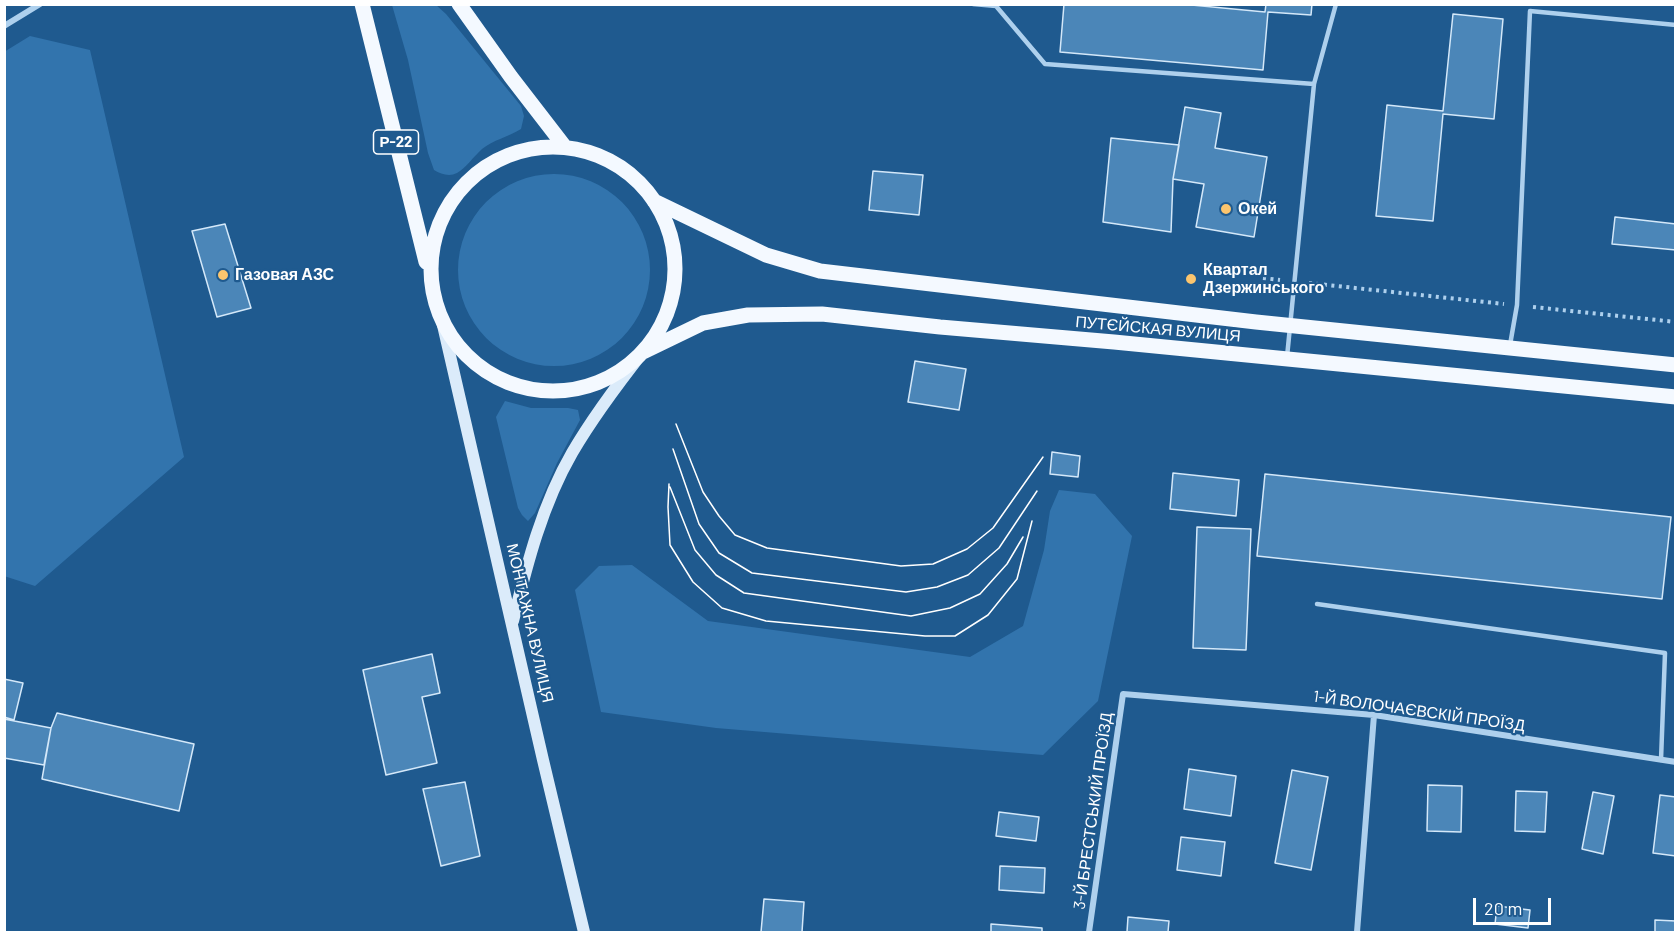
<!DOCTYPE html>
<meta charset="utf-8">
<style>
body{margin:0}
#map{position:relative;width:1680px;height:937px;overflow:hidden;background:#1f5a8f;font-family:Barlow,sans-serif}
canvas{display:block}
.frame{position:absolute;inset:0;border:6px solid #fff;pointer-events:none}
.scale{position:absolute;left:1473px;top:898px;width:78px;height:27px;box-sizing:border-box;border:3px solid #fff;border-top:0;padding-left:8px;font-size:18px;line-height:21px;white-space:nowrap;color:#fff;-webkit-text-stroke:4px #1f5a8f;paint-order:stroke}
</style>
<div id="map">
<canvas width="1680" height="937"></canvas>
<div class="frame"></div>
<div class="scale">20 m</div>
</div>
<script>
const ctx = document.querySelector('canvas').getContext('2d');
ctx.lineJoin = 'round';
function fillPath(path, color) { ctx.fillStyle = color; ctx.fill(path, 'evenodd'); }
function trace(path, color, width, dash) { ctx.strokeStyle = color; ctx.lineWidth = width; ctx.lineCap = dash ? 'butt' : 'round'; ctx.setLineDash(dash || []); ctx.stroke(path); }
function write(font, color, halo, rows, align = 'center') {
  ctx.font = font + ' Barlow,sans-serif'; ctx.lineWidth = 4.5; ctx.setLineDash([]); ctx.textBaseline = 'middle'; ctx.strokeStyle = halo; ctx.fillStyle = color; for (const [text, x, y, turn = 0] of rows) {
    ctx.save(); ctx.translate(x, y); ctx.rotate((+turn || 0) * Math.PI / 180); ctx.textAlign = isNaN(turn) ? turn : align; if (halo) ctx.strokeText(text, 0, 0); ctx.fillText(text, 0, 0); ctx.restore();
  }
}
fillPath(new Path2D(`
 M392 5H436L446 14 521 106 524 116 521 129C508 137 493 140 482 149 474 156 465 169 457 173 449 177 441 174 434 170L428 153 408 60Z
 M30 36 90 50 184 457 35 586 4 576V52Z
 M458 270a96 96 0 1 1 192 0a96 96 0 1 1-192 0Z
 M505 401 531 408H568L578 410 580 420 557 463 535 513 528 521 522 515 518 508 496 417Z
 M1059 490 1095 494 1132 536 1098 701 1043 755 716 728 601 712 575 590 599 566 632 565 708 621 970 657 1023 626 1044 550 1050 511Z`), '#3274ad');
const building = new Path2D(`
 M1064 4H1181L1265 12 1266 4H1312L1311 15 1268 12 1263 70 1060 52Z
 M1453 14 1503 19 1494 119 1443 114 1433 221 1376 216 1387 105 1443 111Z
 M1185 107 1221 113 1215 148 1267 157 1254 237 1196 227 1204 184 1173 179Z
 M1111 138 1179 145 1173 179 1171 232 1103 222Z
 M873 171 923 175 919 215 869 210Z
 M1615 217 1676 224V250L1612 244Z
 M225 224 251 308 217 317 192 231Z
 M915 361 966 369 959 410 908 402Z
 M1052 452 1080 456 1078 477 1050 474Z
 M1173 473 1239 480 1236 516 1170 509Z
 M1265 474 1671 517 1662 599 1257 556Z
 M1197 527 1251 529 1246 650 1193 648Z
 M432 654 440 693 422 697 437 763 386 775 363 670Z
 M4 679 23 683 14 720 4 717Z
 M57 713 194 744 179 811 42 779 51 728Z
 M4 719 51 728 44 765 4 758Z
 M1189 769 1236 776 1231 816 1184 809Z
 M1292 770 1328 777 1311 870 1275 863Z
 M465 782 480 856 441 866 423 789Z
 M1428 785 1462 786 1461 832 1427 831Z
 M1516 791 1547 792 1545 832 1515 831Z
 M1593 792 1614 796 1603 854 1582 849Z
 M1660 795 1676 797V856L1653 853Z
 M999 812 1039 817 1036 841 996 836Z
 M1181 837 1225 842 1221 876 1177 870Z
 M1000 866 1045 868 1044 893 999 890Z
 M764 899 804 902 802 932H761Z
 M1497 906 1530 910 1528 928 1495 924Z
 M1128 917 1169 921 1168 932H1127Z
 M1655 920 1676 921V932H1655Z
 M991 924 1042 928V932H991Z`);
fillPath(building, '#4b86b8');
trace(building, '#d4e8f9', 1.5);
trace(new Path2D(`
 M1263 278 1280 280
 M1309 283 1504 304
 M1533 307 1676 322`), '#aed0ed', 4, [3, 4.5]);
trace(new Path2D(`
 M973 4 996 6 1045 64 1314 84
 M1510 345 1517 305 1530 11 1676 25
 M1287 357 1314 84 1336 4
 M1317 604 1665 653 1661 760`), '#aed0ed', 4.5);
trace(new Path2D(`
 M4 26 40 4
 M1089 932 1123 694 1374 715 1676 762
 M1357 932 1374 715`), '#aed0ed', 6);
trace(new Path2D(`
 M442 321 543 760 584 932
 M513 621C527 564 542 505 572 453 593 417 617 385 643 352`), '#dbebfa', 12);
trace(new Path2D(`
 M362 4 426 262
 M459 4 511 77 565 147
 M431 269a122 122 0 1 1 244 0a122 122 0 1 1-244 0Z
 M654 201 766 255 820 271 1256 322 1676 365
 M643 352 703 323 748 315 822 314 940 327 1114 342 1676 397`), '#f4f9ff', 15);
trace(new Path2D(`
 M676 424 703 492 719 516 735 535 767 548 901 566 933 564 967 549 993 528 1043 457
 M673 449 699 524 719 553 752 573 906 592 937 587 968 575 999 548 1037 491
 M669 484 668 507 670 545 693 582 722 608 766 621 925 636H955L988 615 1017 579 1032 521
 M670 487 695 550 716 575 744 593 911 616 950 608 980 594 1007 564 1023 537`), '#fff', 1.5);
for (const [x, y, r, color] of [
 [1226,209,6,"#fbc56e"],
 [223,275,6,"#fbc56e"],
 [1191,279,6,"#fbc56e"]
]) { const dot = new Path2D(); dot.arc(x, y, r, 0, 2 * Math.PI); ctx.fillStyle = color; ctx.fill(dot); trace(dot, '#1f5a8f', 2); }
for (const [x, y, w] of [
 [396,142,45]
]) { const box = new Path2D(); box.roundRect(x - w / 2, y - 12, w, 24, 4.5); ctx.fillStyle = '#1f5a8f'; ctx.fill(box); trace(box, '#fff', 1.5); }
write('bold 15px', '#fff', null, [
 ["Р-22",396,142]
]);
write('bold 16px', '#fff', '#1f5a8f', [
 ["Окей",1238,209],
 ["Квартал",1203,270],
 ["Дзержинського",1203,288],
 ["Газовая АЗС",235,275]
], 'left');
write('16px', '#fff', '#1f5a8f', [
 ["ПУТЄЙСКАЯ ВУЛИЦЯ",1158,329,5],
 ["МОНТАЖНА ВУЛИЦЯ",530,623,77],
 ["1-Й ВОЛОЧАЄВСКІЙ ПРОЇЗД",1419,711,8],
 ["3-Й БРЕСТСЬКИЙ ПРОЇЗД",1093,811,-82]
]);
</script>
